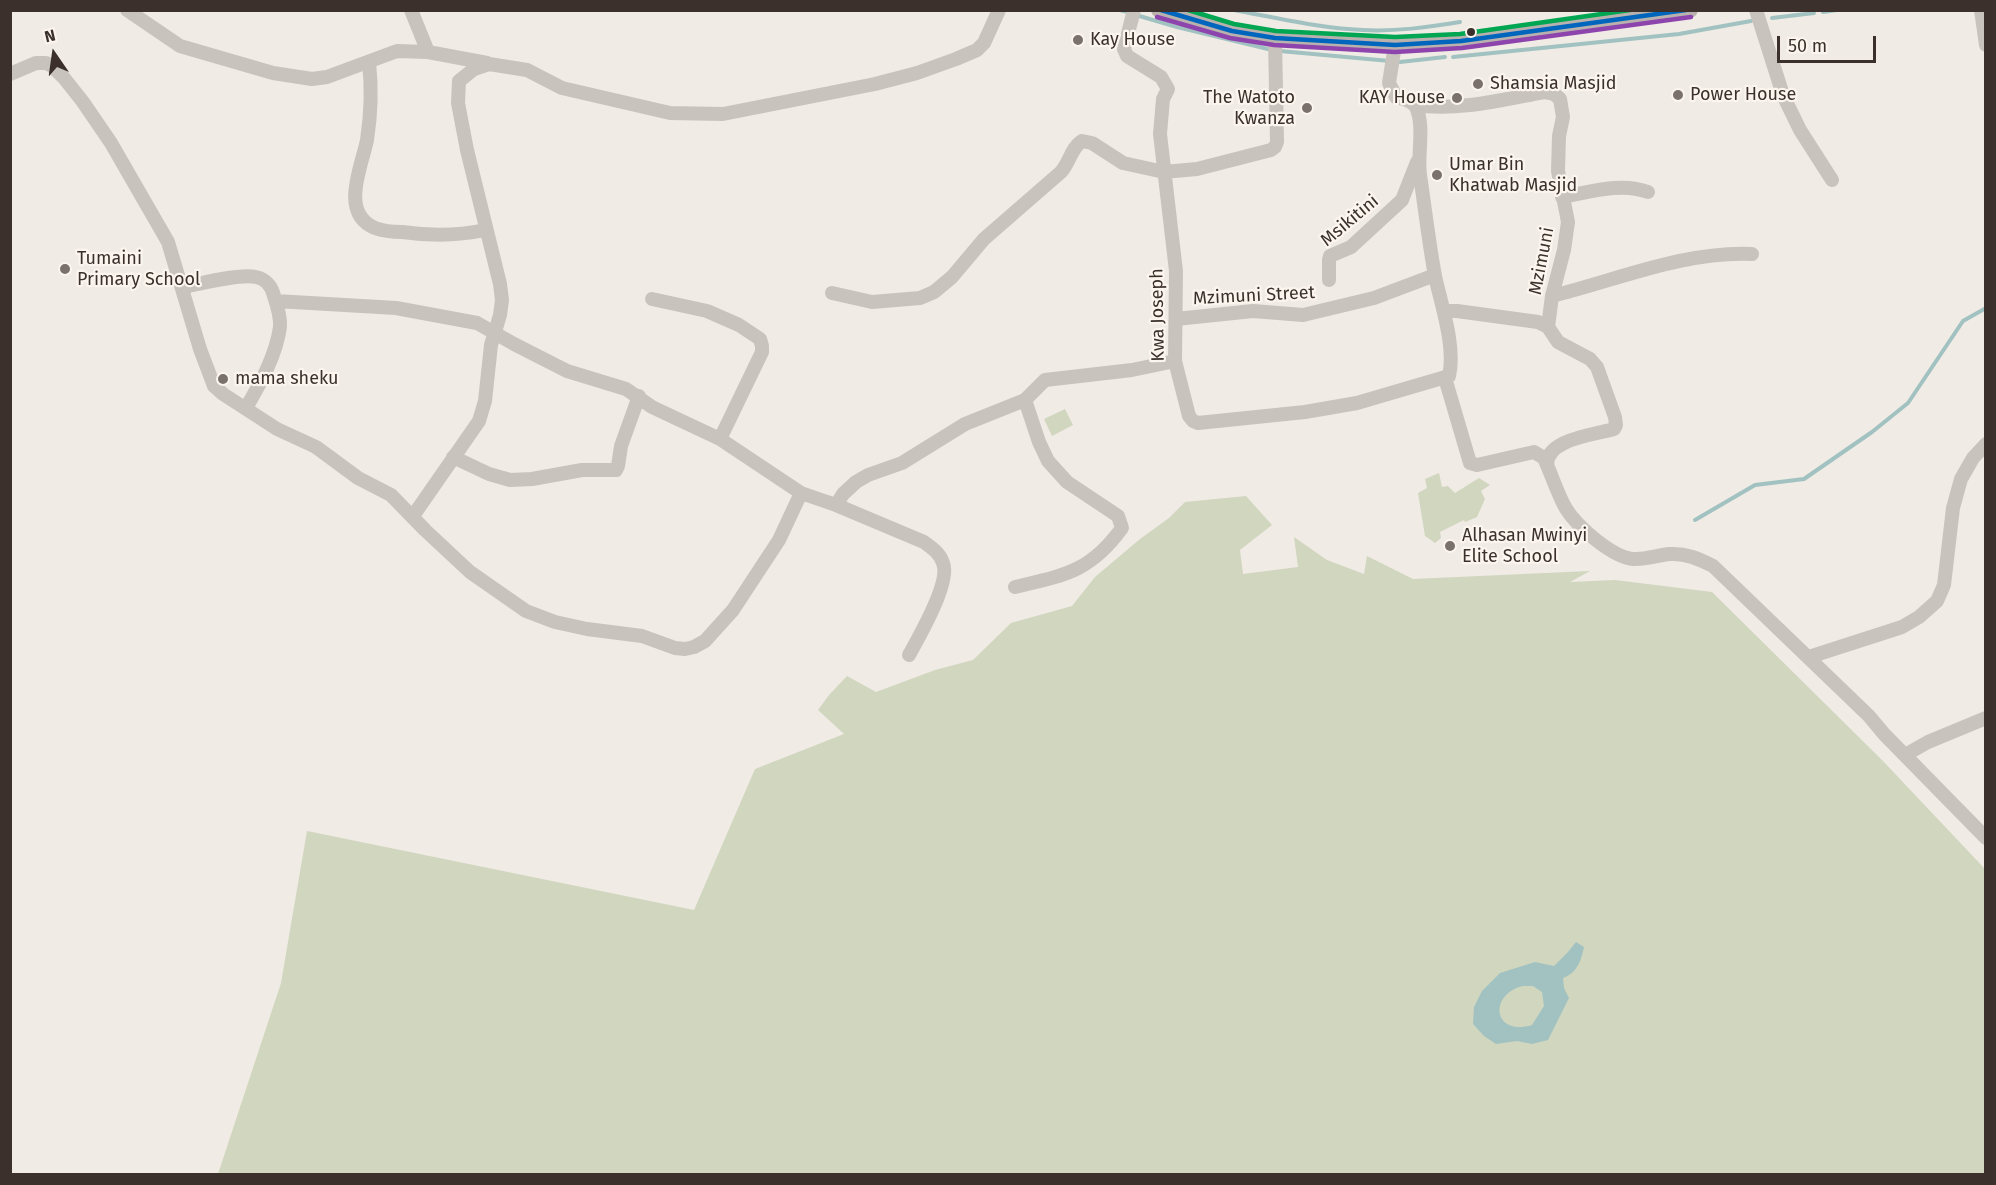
<!DOCTYPE html>
<style>
body{margin:0}
#map{position:relative;width:1996px;height:1185px;overflow:hidden;background:#f0ebe5;font-family:"Fira Sans",sans-serif}
canvas{display:block}
.frame{position:absolute;inset:0;border:12px solid #3b302b;pointer-events:none}
.north{position:absolute;left:24px;top:24px;width:60px;height:60px;-webkit-text-stroke:4px #fbf5ee;paint-order:stroke;rotate:347deg;font-size:16px;font-weight:700;line-height:24px;text-align:center;color:#3b302b}
.north::after{content:'';display:block;margin:auto;width:21px;height:27px;background:#3b302b;clip-path:polygon(50% 0,100% 100%,50% 72%,0 100%)}
.scale{position:absolute;left:1777px;top:36px;width:99px;height:27px;box-sizing:border-box;border:3px solid #3b302b;border-top:0;padding-left:8px;font-size:18px;line-height:21px;white-space:nowrap;color:#3b302b;-webkit-text-stroke:4px #fbf5ee;paint-order:stroke}
</style>
<div id="map">
<canvas width="1996" height="1185"></canvas>
<div class="frame"></div>
<div class="north">N</div>
<div class="scale">50 m</div>
</div>
<script>
const ctx = document.querySelector('canvas').getContext('2d');
ctx.lineJoin = 'round';
function fillPath(path, color) { ctx.fillStyle = color; ctx.fill(path, 'evenodd'); }
function trace(path, color, width, dash) { ctx.strokeStyle = color; ctx.lineWidth = width; ctx.lineCap = dash ? 'butt' : 'round'; ctx.setLineDash(dash || []); ctx.stroke(path); }
function write(font, color, halo, rows, align = 'center') {
  ctx.font = font + ' "Fira Sans",sans-serif'; ctx.lineWidth = 4.5; ctx.setLineDash([]); ctx.textBaseline = 'middle'; ctx.strokeStyle = halo; ctx.fillStyle = color; for (const [text, x, y, turn = 0] of rows) {
    ctx.save(); ctx.translate(x, y); ctx.rotate((+turn || 0) * Math.PI / 180); ctx.textAlign = isNaN(turn) ? turn : align; if (halo) ctx.strokeText(text, 0, 0); ctx.fillText(text, 0, 0); ctx.restore();
  }
}
fillPath(new Path2D(`
 M1065 409 1073 425 1052 436 1044 419Z
 M1439 473 1442 487 1448 486 1455 493 1479 478 1490 485 1481 491 1485 499 1477 517 1465 522 1464 520 1440 532 1441 538 1435 543 1425 536 1418 493 1427 488 1425 479Z
 M1246 496 1272 525 1240 550 1243 574 1298 567 1294 537 1327 560 1364 574 1367 556 1413 579 1590 571 1570 582 1615 580 1712 592 1882 760 1985 869V1174H218L281 983 307 831 694 910 755 769 844 734 818 710 829 695 847 676 876 692 935 670 973 660 1011 623 1072 606 1095 577 1140 539 1169 518 1185 502Z`), '#d1d6bf');
fillPath(new Path2D(`
 M1576 942 1584 947C1581 961 1577 973 1563 978L1564 988 1569 998 1548 1040 1532 1044 1517 1041 1496 1044 1484 1036 1473 1024 1474 1007 1482 991 1500 973 1535 962 1554 966 1568 952ZM1523 986H1533L1542 992 1544 1006 1532 1025C1493 1037 1488 994 1523 986Z`), '#a1c2c1');
trace(new Path2D(`
 M1120 10 1131 13
 M1234 10C1277 18 1320 28 1363 30 1395 32 1429 27 1460 22
 M1823 12 1837 10
 M1136 15 1177 27 1268 49
 M1772 18 1814 13
 M1280 51 1390 61
 M1453 57 1679 34 1751 21
 M1400 62 1445 57
 M1695 520 1755 485 1804 479 1872 432 1908 403 1963 321 1986 308`), '#a1c2c1', 4);
trace(new Path2D(`
 M127 10 180 46 273 73 312 79 327 77 397 51 428 52 487 63
 M411 10 428 52
 M1134 10 1124 49 1127 56 1161 77 1168 89 1163 99 1160 134 1176 271 1175 361 1189 416 1193 421 1198 423 1305 412 1357 403 1449 376C1456 347 1441 304 1435 276 1429 243 1425 209 1420 175 1417 154 1425 127 1416 107 1412 100 1403 99 1396 97L1389 83 1395 45
 M1756 10 1783 95 1800 130 1832 180
 M1981 10 1986 45
 M369 62C372 89 371 114 367 140 362 166 339 213 375 228 383 231 394 232 402 232 431 236 457 236 485 230
 M10 74 36 63H46L52 66 64 78 83 102 111 143 168 242 200 349 214 386 223 394 277 429 316 447 358 478 391 495 425 530 470 572 526 611 555 622 587 629 642 636 675 648 685 649 694 647 705 641 733 610 779 540 801 493
 M1415 105C1459 111 1501 100 1544 92L1554 94 1560 99 1563 117 1559 136 1558 171 1568 222 1564 250 1552 296 1548 327
 M1562 197C1590 192 1621 182 1648 192
 M1329 280V260L1330 256 1351 247 1402 200 1417 162
 M183 287C200 284 240 273 256 277 266 279 272 287 274 296 277 305 281 317 280 327 276 356 260 384 246 408
 M832 293 872 302 920 298 934 292 952 277 984 239 1061 172C1070 162 1071 148 1082 141L1092 143 1123 163 1164 172 1197 169 1271 150 1275 147 1277 142 1275 38
 M1552 296C1617 280 1684 251 1752 254
 M652 299 707 311 739 325 760 339 762 346V352L720 439
 M276 301 396 308 477 323 514 344 567 371 626 389 652 407 720 439 801 493 836 505 924 542C932 548 940 553 943 563 951 582 919 637 909 655
 M1444 311H1457L1538 322 1548 327 1558 342 1590 359 1597 367 1615 417 1616 425 1614 429C1594 435 1546 439 1547 465 1553 479 1558 494 1565 507 1576 526 1612 557 1633 559 1645 560 1658 555 1670 554 1686 553 1699 559 1713 566L1869 716 1884 734 1986 838
 M1176 319 1253 311 1303 315 1374 298 1435 275
 M1445 378 1470 463 1477 465 1534 452 1544 458 1547 465
 M453 457 489 474 510 480 532 479 582 470H616L618 466 621 446 639 396
 M836 505 843 494 856 482 868 475 902 463 965 424 1025 400 1045 380 1132 370 1175 361
 M413 516 479 421 485 401 491 345 500 315 502 300 500 284 467 150 458 103 459 81 474 69 489 64 527 70 562 88 670 113 723 114 875 84 917 73 956 59 977 50 984 43 999 10
 M1015 587C1065 575 1090 572 1122 528L1118 516 1067 482 1048 461 1039 442 1025 400
 M1809 657 1902 627 1919 617 1937 601 1944 585 1953 508 1961 479 1973 458 1986 444
 M1905 755 1928 742 1986 718`), '#c9c3be', 14);
trace(new Path2D(`
 M1159 10 1232 31 1275 38 1395 45 1461 41 1690 10`), '#b8b1ad', 16);
trace(new Path2D(`
 M1161 10 1232 31 1275 38 1395 45 1461 41 1686 10`), '#0065bd', 4.5);
trace(new Path2D(`
 M1157 17 1230 38 1274 45 1395 52 1462 48 1691 17`), '#8e44ad', 4.5);
trace(new Path2D(`
 M1188 10 1234 24 1276 31 1395 37 1460 34 1630 10`), '#00a651', 4.5);
for (const [x, y, r, color] of [
 [1471,32,5,"#3b302b"],
 [1078,40,6,"#7a716c"],
 [1478,84,6,"#7a716c"],
 [1678,95,6,"#7a716c"],
 [1457,98,6,"#7a716c"],
 [1307,108,6,"#7a716c"],
 [1437,175,6,"#7a716c"],
 [65,269,6,"#7a716c"],
 [223,379,6,"#7a716c"],
 [1450,546,6,"#7a716c"]
]) { const dot = new Path2D(); dot.arc(x, y, r, 0, 2 * Math.PI); ctx.fillStyle = color; ctx.fill(dot); trace(dot, '#fbf5ee', 2); }
write('18px', '#3b302b', '#fbf5ee', [
 ["Kay House",1090,40],
 ["Shamsia Masjid",1490,84],
 ["Power House",1690,95],
 ["The Watoto",1295,98,"right"],
 ["Kwanza",1295,119,"right"],
 ["KAY House",1445,98,"right"],
 ["Umar Bin",1449,165],
 ["Khatwab Masjid",1449,186],
 ["Tumaini",77,259],
 ["Primary School",77,280],
 ["mama sheku",235,379],
 ["Alhasan Mwinyi",1462,536],
 ["Elite School",1462,557]
], 'left');
write('18px', '#3b302b', '#fbf5ee', [
 ["Msikitini",1350,221,-40],
 ["Mzimuni",1542,261,-79],
 ["Mzimuni Street",1254,296,-3],
 ["Kwa Joseph",1158,315,-91]
]);
</script>
